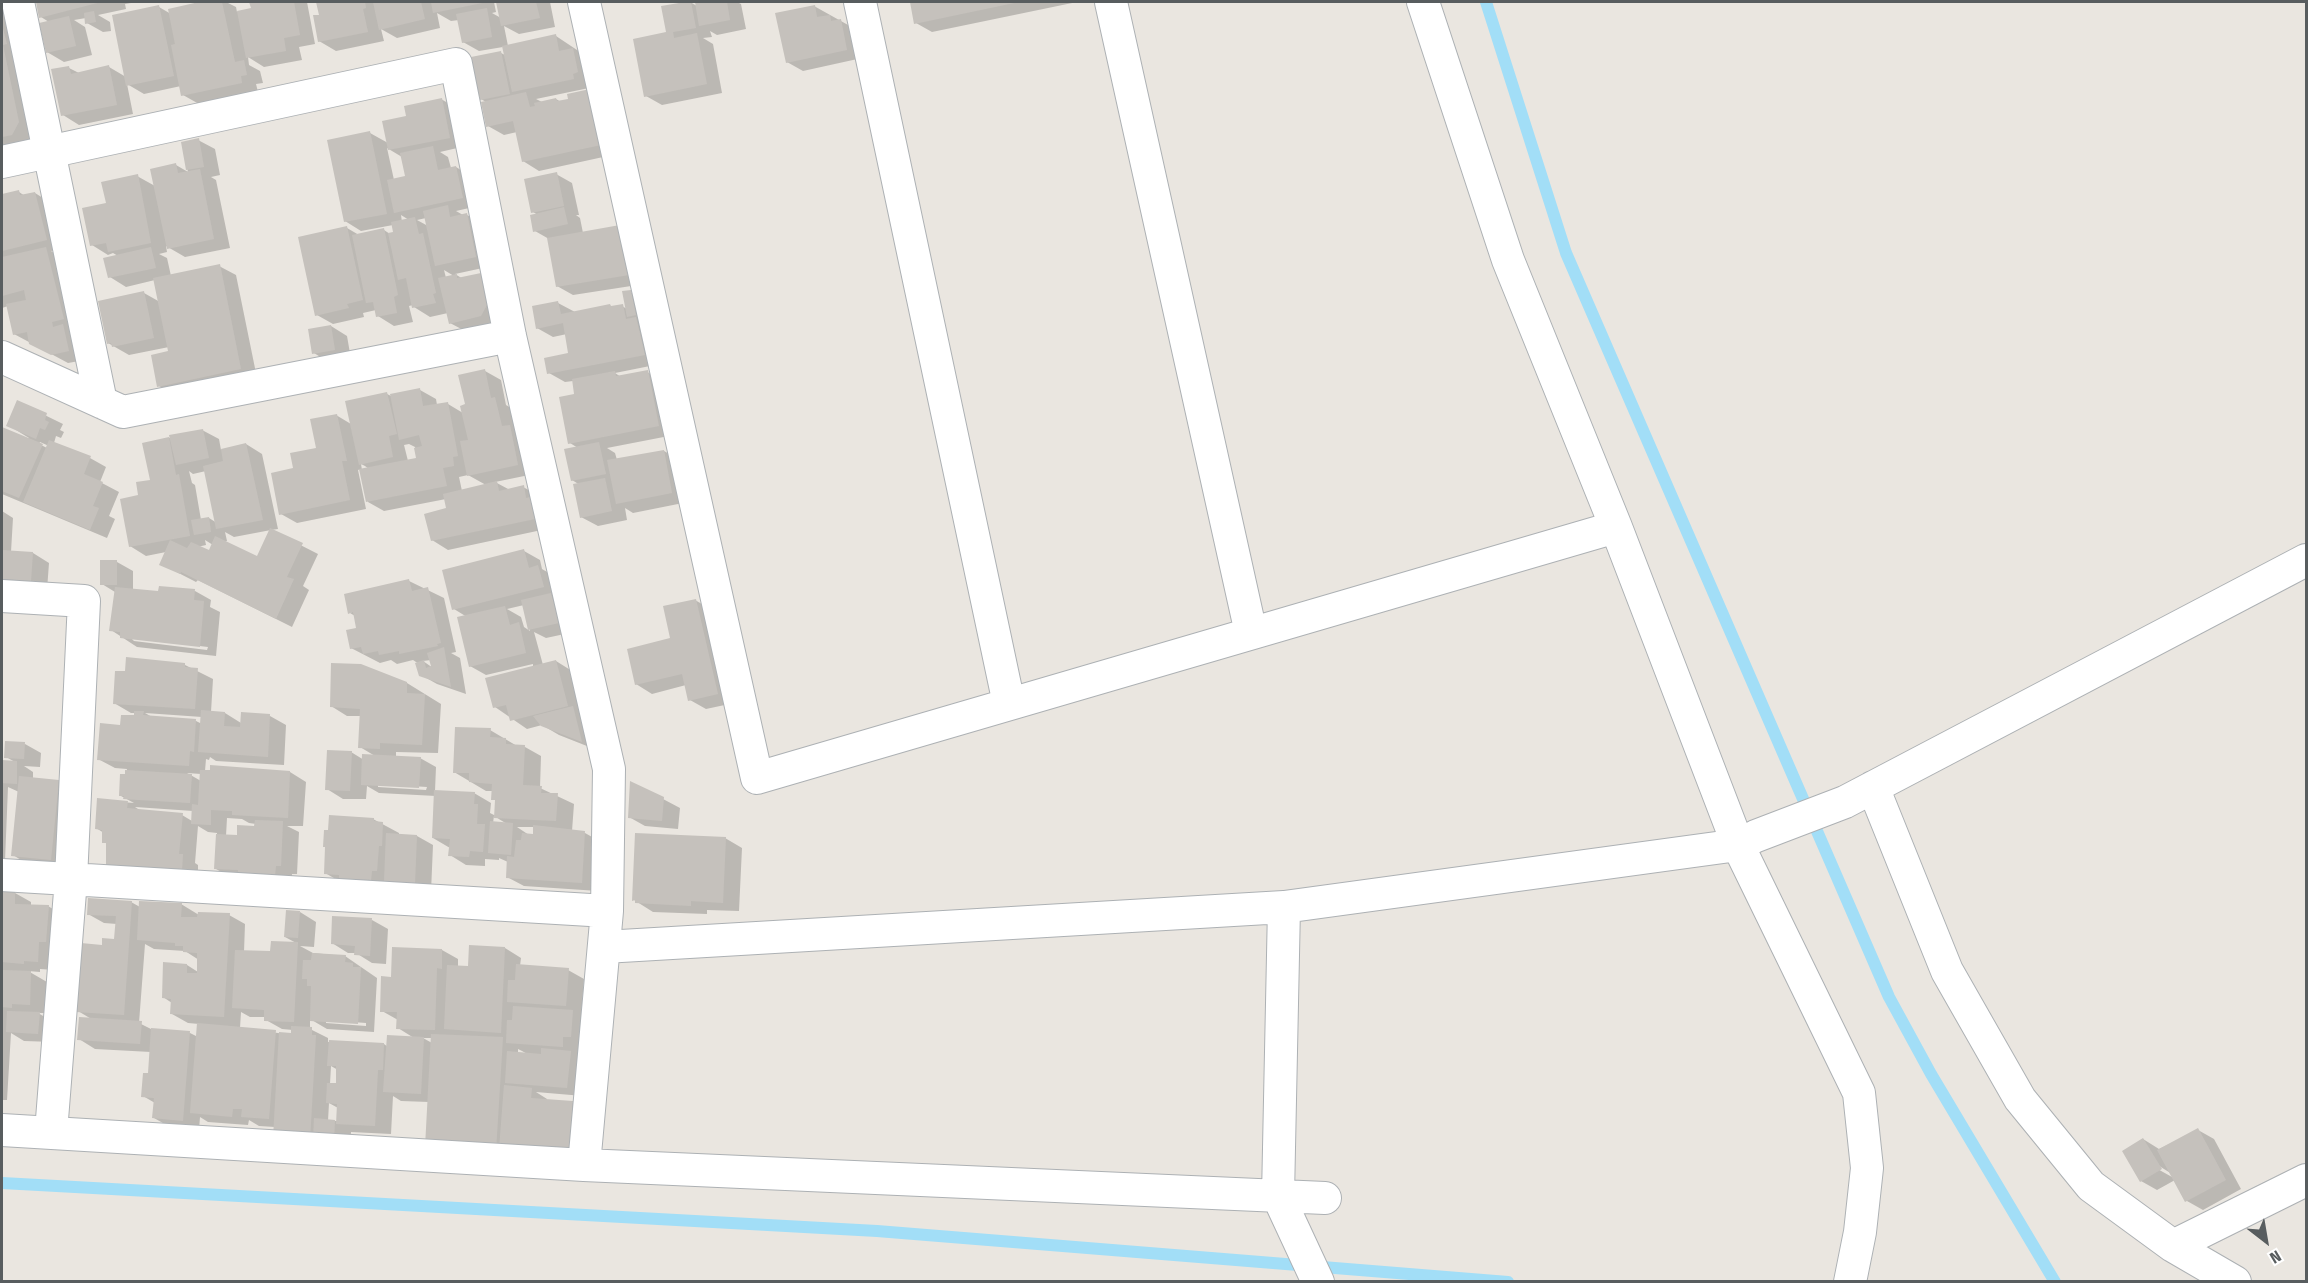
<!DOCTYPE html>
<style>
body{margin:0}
#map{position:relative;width:2308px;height:1283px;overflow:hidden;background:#eae6e0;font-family:"Fira Sans Condensed",sans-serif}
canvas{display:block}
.frame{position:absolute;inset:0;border:3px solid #585d5f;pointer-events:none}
.north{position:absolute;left:2236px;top:1211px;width:60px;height:60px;-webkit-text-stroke:4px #fff;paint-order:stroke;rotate:149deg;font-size:16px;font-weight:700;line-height:24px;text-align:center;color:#585d5f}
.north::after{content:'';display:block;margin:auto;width:21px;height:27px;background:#585d5f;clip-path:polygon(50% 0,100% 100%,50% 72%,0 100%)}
</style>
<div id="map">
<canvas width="2308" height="1283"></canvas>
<div class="frame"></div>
<div class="north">N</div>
</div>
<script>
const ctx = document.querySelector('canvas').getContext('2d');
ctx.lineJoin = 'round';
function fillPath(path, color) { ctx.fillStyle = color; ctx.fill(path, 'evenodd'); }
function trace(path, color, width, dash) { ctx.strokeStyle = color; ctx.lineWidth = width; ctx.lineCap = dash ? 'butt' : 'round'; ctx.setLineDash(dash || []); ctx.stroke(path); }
fillPath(new Path2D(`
 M2 2H11L35 132 28 144 2 150Z
 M37 2H137L125 4 126 9 98 15 110 22 111 31 103 32 87 23 86 18 74 20 85 27 92 55 64 62 47 52 49 22 41 17Z
 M205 2H226L236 7 237 12 252 10 251 2H307L315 44 299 47 302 60 264 67 248 57 249 65 260 71 263 83 256 84 258 92 199 104 183 95 181 86 144 94 127 84 133 114 79 125 63 115 69 68 79 73 109 67 126 77 159 7 171 14 170 10Z
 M317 2H494L496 12 492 13 501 18 498 2H550L555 27 519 34 504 26 508 46 556 36 589 58V88L536 99 542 102 556 99 561 102 617 154 539 171 523 161 517 132 504 135 488 126 486 102 481 99 501 53 505 55 503 47 479 51 463 42 459 20 451 21 437 13 440 28 397 38 381 29 384 41 336 51 319 41 320 16Z
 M690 2 697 6 696 2H737L741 4 746 29 717 35 710 31 712 37 703 38 713 44 722 93 662 105 646 96 668 33 663 8Z
 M911 2H1077L932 32 916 23Z
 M814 6 857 30 862 58 803 71 787 62Z
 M441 99 458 109 466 146 440 152 448 157 451 168 456 167 472 177 478 206 456 211 463 215H467L483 224 492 266 455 274 463 279 481 275 497 284V325L467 332 450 323 448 313 430 317 414 307 413 305 409 306 413 322 394 326 378 316 376 310 363 313 364 317 333 324 317 315 347 228 359 235 384 230 390 234 395 233 393 225 361 231 345 221 370 133 388 143 408 117ZM387 148 402 157 407 178 394 180ZM401 215 409 220 402 222ZM426 218 428 226 417 220ZM444 270 454 276 446 278Z
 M198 140 215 149 220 175 211 177 216 180 230 248 185 257 166 246 167 252 159 254 167 258 171 276 219 266 236 275 257 378 175 395 159 386 170 352 169 347 129 355 108 343 144 293 160 302 155 280 126 287 110 277 118 256 113 253 108 255 92 245 108 204 137 176 155 186 176 165 188 172 182 143Z
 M556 174 572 183 579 215H576L580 218 583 233 644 284 573 295 557 286 549 239 535 231 538 215 533 212Z
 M19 192 25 196 35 193 51 203 62 249 51 251 62 258 85 360 68 363 14 334 8 306 2 308V202L3 201 2 196Z
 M630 292 647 301 660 364 615 373 621 377 647 372 664 381 674 435 607 448 615 453 617 460 664 451 680 460 688 502 633 513 625 508 627 520 598 526 581 517 580 485 572 480 578 448 570 443 576 395 573 381 565 382 549 373 570 354 567 334 553 337 537 328 558 303 575 312 622 306 627 309Z
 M331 326 347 336 351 359 330 363 314 353Z
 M485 371 501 380 506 405 511 408 534 474 495 482 510 490 523 487 540 496 551 528 448 550 432 540 448 509 446 499 384 511 368 502 361 469 358 470 366 509 297 523 281 514 295 470 318 449 336 415 351 424 387 394 391 396 420 390 436 399 437 405 448 404 463 413ZM409 444 415 447 418 459 408 461 404 445ZM361 464 365 466 369 469 362 470ZM468 475 486 485 462 491 459 477Z
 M18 402 63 424 60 430 64 432 61 438 56 436 54 443 90 458 106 467 100 482 119 492 109 516 115 519 107 538 2 494V428L28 439 29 438 8 425ZM40 442 49 446 47 448 39 444Z
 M202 430 219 439 221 450 246 444 262 454 278 529 271 530 318 554 303 586 309 590 292 627 198 580 196 582 161 564 166 552 146 556 130 546 140 496 151 481 144 444ZM189 471 193 474 206 471 217 523 209 518 201 520 195 485 192 483ZM271 530 257 558 223 542 227 541 225 532 234 537ZM205 540 213 545 209 552 197 547 206 545Z
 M2 511 13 518 11 552 33 553 49 563 47 590 15 588 2 580Z
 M524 551 540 560 542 569 554 576 574 632 546 638 534 632 543 665 556 661 572 671 597 750 559 735 542 725 527 729 495 707 533 667V664L486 675 470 666 467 617 454 609ZM524 605 530 631 524 627 521 617 507 609Z
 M117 562 133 571V590L159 592 195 591 211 600 210 607 220 612 216 656 137 647 111 630 115 592 102 584ZM131 638 208 647 207 650 134 641Z
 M409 581 444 598 456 652 451 653 460 658 466 694 437 684 421 675 419 664 413 660 397 664 391 660 380 663 351 648 358 629 355 616 350 613ZM431 660 433 668 423 661Z
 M695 600 712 610 734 703 706 709 690 700 686 685 652 694 636 684 672 639Z
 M185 665 213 679 211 712 225 713 241 723 270 716 286 725 284 765 216 761 210 757 209 760 206 759 205 771 290 772 306 782 303 826H287L299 832 297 874H292L291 883 232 878 216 869 217 833 208 832 198 826 195 863 198 865V878L124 874 107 865 108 844 103 842 104 833 96 828 98 800 134 803 121 796 127 769 115 768 98 759 121 727 135 717V713H131L114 703ZM145 713 202 717V724L196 721 152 717ZM187 773 201 774V781ZM135 807 193 811 192 821 182 815 141 811ZM227 818 242 819 249 823 256 824V828L239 837 226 836Z
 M407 683 441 704 438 753 396 752V757L420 758 436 767 435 791 474 793 491 803 490 813 496 816 497 801 493 799V791H486L454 772 490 730 517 746 525 747 541 756 540 788 574 804 572 831 585 833 601 842 598 891 524 886 507 877 508 862 499 858V860L485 859V866L466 865 450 855V848L433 838 436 796 379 793 367 786 366 799H343L327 789 351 752 364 760 375 756 360 747 361 716H347L331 706ZM378 784 427 787 426 790 378 787ZM494 816 507 824 493 823ZM517 827H534V835H529Z
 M25 744 41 753 40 767 24 766 33 772V779L59 781 75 791 67 868 29 865 13 855 19 792 8 787 5 861H2V761L15 762 6 757Z
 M663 799 680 808 678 829 645 826 629 817Z
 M373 819 399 833V835L417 836 433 845 431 892 341 882 325 873Z
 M725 838 742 848 739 911 707 910V914L653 912 634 900Z
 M2 892 15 893 31 902V906H48L64 916 54 970 40 969V972L28 971 47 982 46 1013H38L55 1023 54 1042 24 1041 11 1033 7 1100H2Z
 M131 902 140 907 181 904 199 915H229L245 924 244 952 272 953V943L298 944 285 937 300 912 316 922 314 947 300 946 313 953 345 956 377 978 374 1032 327 1029 310 1019V1029L328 1038V1042L384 1044 388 1047 414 1038 398 1028V1020L382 1011 393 978 442 950 458 959V967L469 968 505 948 521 958 520 966 568 970 584 979 581 1017 588 1021 583 1096 536 1092 547 1099V1101L573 1103 589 1112 585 1163 517 1159 429 1102 401 1101 393 1096 391 1134 351 1132 350 1151 275 1127 259 1126 249 1120 248 1125 208 1122 200 1117 199 1130 170 1127 154 1118 155 1103 143 1096 149 1075 151 1052 95 1049 79 1039 93 1020 78 1011 103 946 115 941 117 924 104 923 88 914ZM145 944 154 949 185 951 199 960 198 972 187 965 163 997 172 1003V1014L188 1023 199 1024 198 1037 190 1033 153 1030 139 1023ZM241 1012 250 1017H266V1020L282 1029 293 1030V1035L240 1028ZM326 1020 366 1023V1026L326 1023ZM423 1038H433L432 1043ZM518 1049 522 1051 529 1055 518 1054ZM331 1066 338 1070 337 1085 330 1084ZM329 1103 338 1108V1121H328Z
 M372 920 388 929 386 964 372 963 356 953H348L332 943Z
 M2198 1130 2214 1139 2241 1189 2203 1210 2187 1201 2175 1180 2157 1190 2141 1181 2143 1139 2159 1149ZM2156 1164 2172 1174V1177L2154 1167Z`), '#0003');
trace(new Path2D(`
 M1486 2 1566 253 1889 997 1931 1074 2055 1282
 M2 1183 877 1231 1508 1282`), '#a2def7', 12);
fillPath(new Path2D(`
 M36 2H101L39 18Z
 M199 2H222L235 62 244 60 247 75 241 76 242 83 181 96 171 45 175 44 168 9Z
 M249 2H294L300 35 284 38 286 51 246 58 237 11 251 8Z
 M316 2H365L366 8 363 9 368 32 318 42 313 15H319Z
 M373 2H421L425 19 379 30Z
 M431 2H482V3L433 13Z
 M496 2H536L540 18 501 26Z
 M685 2H691L696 28 673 32 674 38 697 33 707 84 644 97 633 39 666 32 661 6Z
 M695 2H727L730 20 699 26Z
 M910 2H1014V3L914 24Z
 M159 5 174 76 126 86 112 15Z
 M815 5 817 17 830 15 831 21 841 19 847 50 786 63 775 13Z
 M487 8 492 37 462 43 456 14Z
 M94 11 96 22 85 24 84 13Z
 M69 16 76 46 46 53 39 23Z
 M2 25 7 44 3 45 19 122 12 135 2 137Z
 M556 34 559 51 573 48 578 72 573 74 574 79 512 92 502 46Z
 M501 51 510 94 480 100 471 57Z
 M109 65 117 105 61 116 51 69 69 66 71 74Z
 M590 89 601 145 522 162 513 121 486 127 481 102 526 92 530 107 535 106 534 103 556 98 557 101 568 99 567 94Z
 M442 98 450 138 388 150 382 121 406 116 404 106Z
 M370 131 387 214 344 222 327 140Z
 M199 138 204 167 186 170 181 142Z
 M433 146 438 170 456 166 463 198 394 213 387 180 405 176 400 153Z
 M176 163 178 173 200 169 214 239 167 249 150 169Z
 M557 172 564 206 531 213 524 179Z
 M138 174 151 243 108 252 106 243 90 246 82 208 106 203 101 182Z
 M19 190 20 195 35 192 47 240 2 251V194Z
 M448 205 450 217 467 213 476 257 435 266 423 211Z
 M564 207 568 224 533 232 530 215Z
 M415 217 419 234 423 233 436 293 433 294 436 303 412 308 406 278 398 280 388 233 393 232 391 222Z
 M620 225 629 275 556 287 547 238Z
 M347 226 363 300 347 304 349 308 315 316 298 237Z
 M384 228 398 295 394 297 397 313 376 317 373 302 366 303 352 235Z
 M46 247 64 319 52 322 53 327 63 324 69 351 51 355 29 344 27 332 13 335 6 304 26 300 24 290 2 296V257Z
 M151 247 156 268 108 278 103 258Z
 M220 264 241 369 157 387 151 355 168 351 153 278Z
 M481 273 488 303 481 316 449 324 438 278 457 274V278Z
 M631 290 636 315 627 317 622 291Z
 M144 291 154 338 112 347 111 343 107 344 98 301Z
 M558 301 561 314 610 304 611 306 623 304 626 319 636 317 645 355 547 374 544 358 568 353 563 323 536 329 532 306Z
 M331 325 335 350 312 354 308 329Z
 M485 369 491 398 495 397 502 426 510 425 518 465 467 476 460 441 468 440 460 406 465 404 458 375Z
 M648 370 659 426 568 444 559 397 574 394 572 379 615 371 616 376Z
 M420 388 423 406 448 402 458 456 453 457 454 466 443 468 447 486 366 502 359 469 416 458 414 448 422 446 419 435 399 440 390 394Z
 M387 392 397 434 389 436 393 457 359 465 345 401Z
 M17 400 47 413 45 420 49 422 45 430 40 428 36 439 6 426Z
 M337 414 347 461H342L350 500 279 515 271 473 293 468 290 453 316 448 310 419Z
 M2 427 43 444 19 498 2 491Z
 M203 429 209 458 176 465 169 435Z
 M169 437 176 475 179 474 190 536 129 547 120 499 138 495 136 482 150 480 142 443Z
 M49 440 91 456 84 474 103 482 93 506 99 508 90 530 23 502Z
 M599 442 606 474 571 481 564 449Z
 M246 443 263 520 216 529 203 466 223 461 221 449Z
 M664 450 672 493 616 504 607 460Z
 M605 478 612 511 580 518 573 484Z
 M497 481 499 491 524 485 526 498 530 497 535 519 431 541 424 514 446 508 443 494Z
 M209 517 211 532 194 535 191 520Z
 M270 528 303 543 287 577 294 579 276 619 181 572 180 574 159 565 170 540 187 548 191 542 209 550 215 536 257 556Z
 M524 549 529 568 538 565 544 587 452 610 442 570Z
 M2 550 33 552 31 581 2 579Z
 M100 560H117V585H100Z
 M409 579 412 591 428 587 441 643 437 644 438 646 399 654V651L379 655 378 651 363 654 361 647 350 649 346 630 356 628 353 612 348 614 344 594Z
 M159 586 195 589 194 600 204 601 200 647 120 638V632L109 631 115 587 158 591Z
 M551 593 559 623 528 630 521 600Z
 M696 599 718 694 688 701 682 674 635 685 627 649 670 638 663 606Z
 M505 606 510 625 519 622 526 653 469 667 457 617Z
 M444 647 445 653 451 687 419 676 415 663 424 660 426 668 431 666 427 653Z
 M126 657 185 663V667L198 668 195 709 113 704 115 671H125Z
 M556 660 568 706 510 721 506 705 493 708 485 678Z
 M331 663 361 664 407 682V693L425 694 422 745 380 743V749L358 748 360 709 330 707Z
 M573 706 582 742 541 726 533 716Z
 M201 710 225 712 224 726 240 727 241 712 270 714 268 757 198 752Z
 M134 711H144L143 715 196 719 194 752 190 751 189 766 97 760 100 723 120 725 121 715H134Z
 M455 727 491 728 490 737 506 738V744L525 745 523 785 542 786 541 793H558L556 821 494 818 495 800H491L492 784 469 782V773H453Z
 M5 741 25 742 24 759 4 758Z
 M327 750 352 751 350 791 325 790Z
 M362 754 421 757 419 788 361 785Z
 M2 760 17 761V784L2 783Z
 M210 765 290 771 288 818 232 815V811L211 810V825L191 824 192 804 198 805 200 770H210Z
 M125 770 192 774 190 803 123 799 124 796H119L120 774H125Z
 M19 776 59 780 51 860 11 856Z
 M630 781 664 797 662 821 628 818Z
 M434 790 475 792 474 804H478L477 824H485L483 852 470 851 469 857 448 856 450 839 432 838Z
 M97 798 128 801 127 808 183 813 179 854H183L182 870 106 865V843H102V830L95 829Z
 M329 815 374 818V821L383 822 382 846H379L377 871H372L371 880 339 879V875L324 874 325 847H323L324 830H328Z
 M255 820 283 821 281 866H276L275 875 238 874V870L214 869 216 834 237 835V825L254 826Z
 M490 821 513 823 511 855 488 853Z
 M533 825 585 831 582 883 506 878 507 856 514 857 516 840H521L522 833 533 834Z
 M386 833 417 835 415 883 384 882Z
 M635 833 726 837 723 903 691 901V906L635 903V900L632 901Z
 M2 891H15V904L49 905 46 942H39L38 962 24 961V964L2 962Z
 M88 898 132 901 124 1015 76 1012 81 943 102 945V938L114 939 116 916 87 915Z
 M139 901 182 903 181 917H197L198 912 230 913 224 1017 170 1014 171 999 162 998 163 962 187 964V973H197V953L183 952V946H175V943L137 940Z
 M286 910 300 911 298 938 284 937Z
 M332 916 372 918 370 956 354 955 355 946 331 944Z
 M271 941 298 942 294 1022 264 1021V1010L232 1008 235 950 270 951Z
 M469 945 505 947 501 1033 444 1029 447 965 468 966Z
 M392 947 442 949V969L437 968 435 1030 396 1029 397 1012H380L381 976 391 977Z
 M312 953 346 955 345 962 353 963V967H361L358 1024 310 1021 311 986H307V979H302L303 960H311Z
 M516 964 569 968 566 1006 507 1002 508 980H515Z
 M2 970 31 971 30 1005 12 1004V1008L2 1007Z
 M513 1006 573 1010 571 1037H563V1047L506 1043 507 1020H512Z
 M7 1011 40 1012 38 1034 6 1032Z
 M79 1017 142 1021 140 1044 77 1040Z
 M197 1023 276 1030 269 1119 241 1117 242 1109H233L232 1117 190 1113Z
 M291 1026 312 1027V1035H316L310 1140 273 1138 279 1032 291 1033Z
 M151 1028 190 1031 183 1121 152 1118 154 1098 141 1097 143 1073H148Z
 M431 1034 503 1037 496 1151 425 1147Z
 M387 1035 424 1037 421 1094 383 1092Z
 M329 1040 384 1043 383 1070H378L375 1126 336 1124 337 1104 326 1103 327 1083H336V1066H327Z
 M541 1048 571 1051 567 1088 505 1083 507 1051 541 1054Z
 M504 1085 532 1088 531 1098 573 1101 569 1154 499 1150Z
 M314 1118 335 1120 334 1142 313 1141Z
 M2198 1128 2226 1180 2185 1202 2157 1150Z
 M2143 1138 2162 1169 2140 1182 2122 1151Z`), '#c5c1bc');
const minor = new Path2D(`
 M18 2 101 402
 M584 2 757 778 1616 527
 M860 2 1009 704
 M1111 2 1251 633
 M1423 2 1508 260 1616 527 1738 845 1859 1093 1867 1168 1860 1232 1850 1282
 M2 162 456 64 510 336 609 769 607 911 584 1165
 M2 357 123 412 510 336
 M2 596 84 601 71 879 51 1132
 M1873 787 1947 971 2020 1099 2091 1186 2173 1246 2235 1282
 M2 875 607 911
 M1284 907 1278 1196 1318 1282
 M604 947 1284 907 1738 845 1756 836 1845 802 2306 560
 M2 1130 584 1165 1325 1198
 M2173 1246 2306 1180`);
trace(minor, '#adb1b4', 34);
trace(minor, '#fff', 32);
</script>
